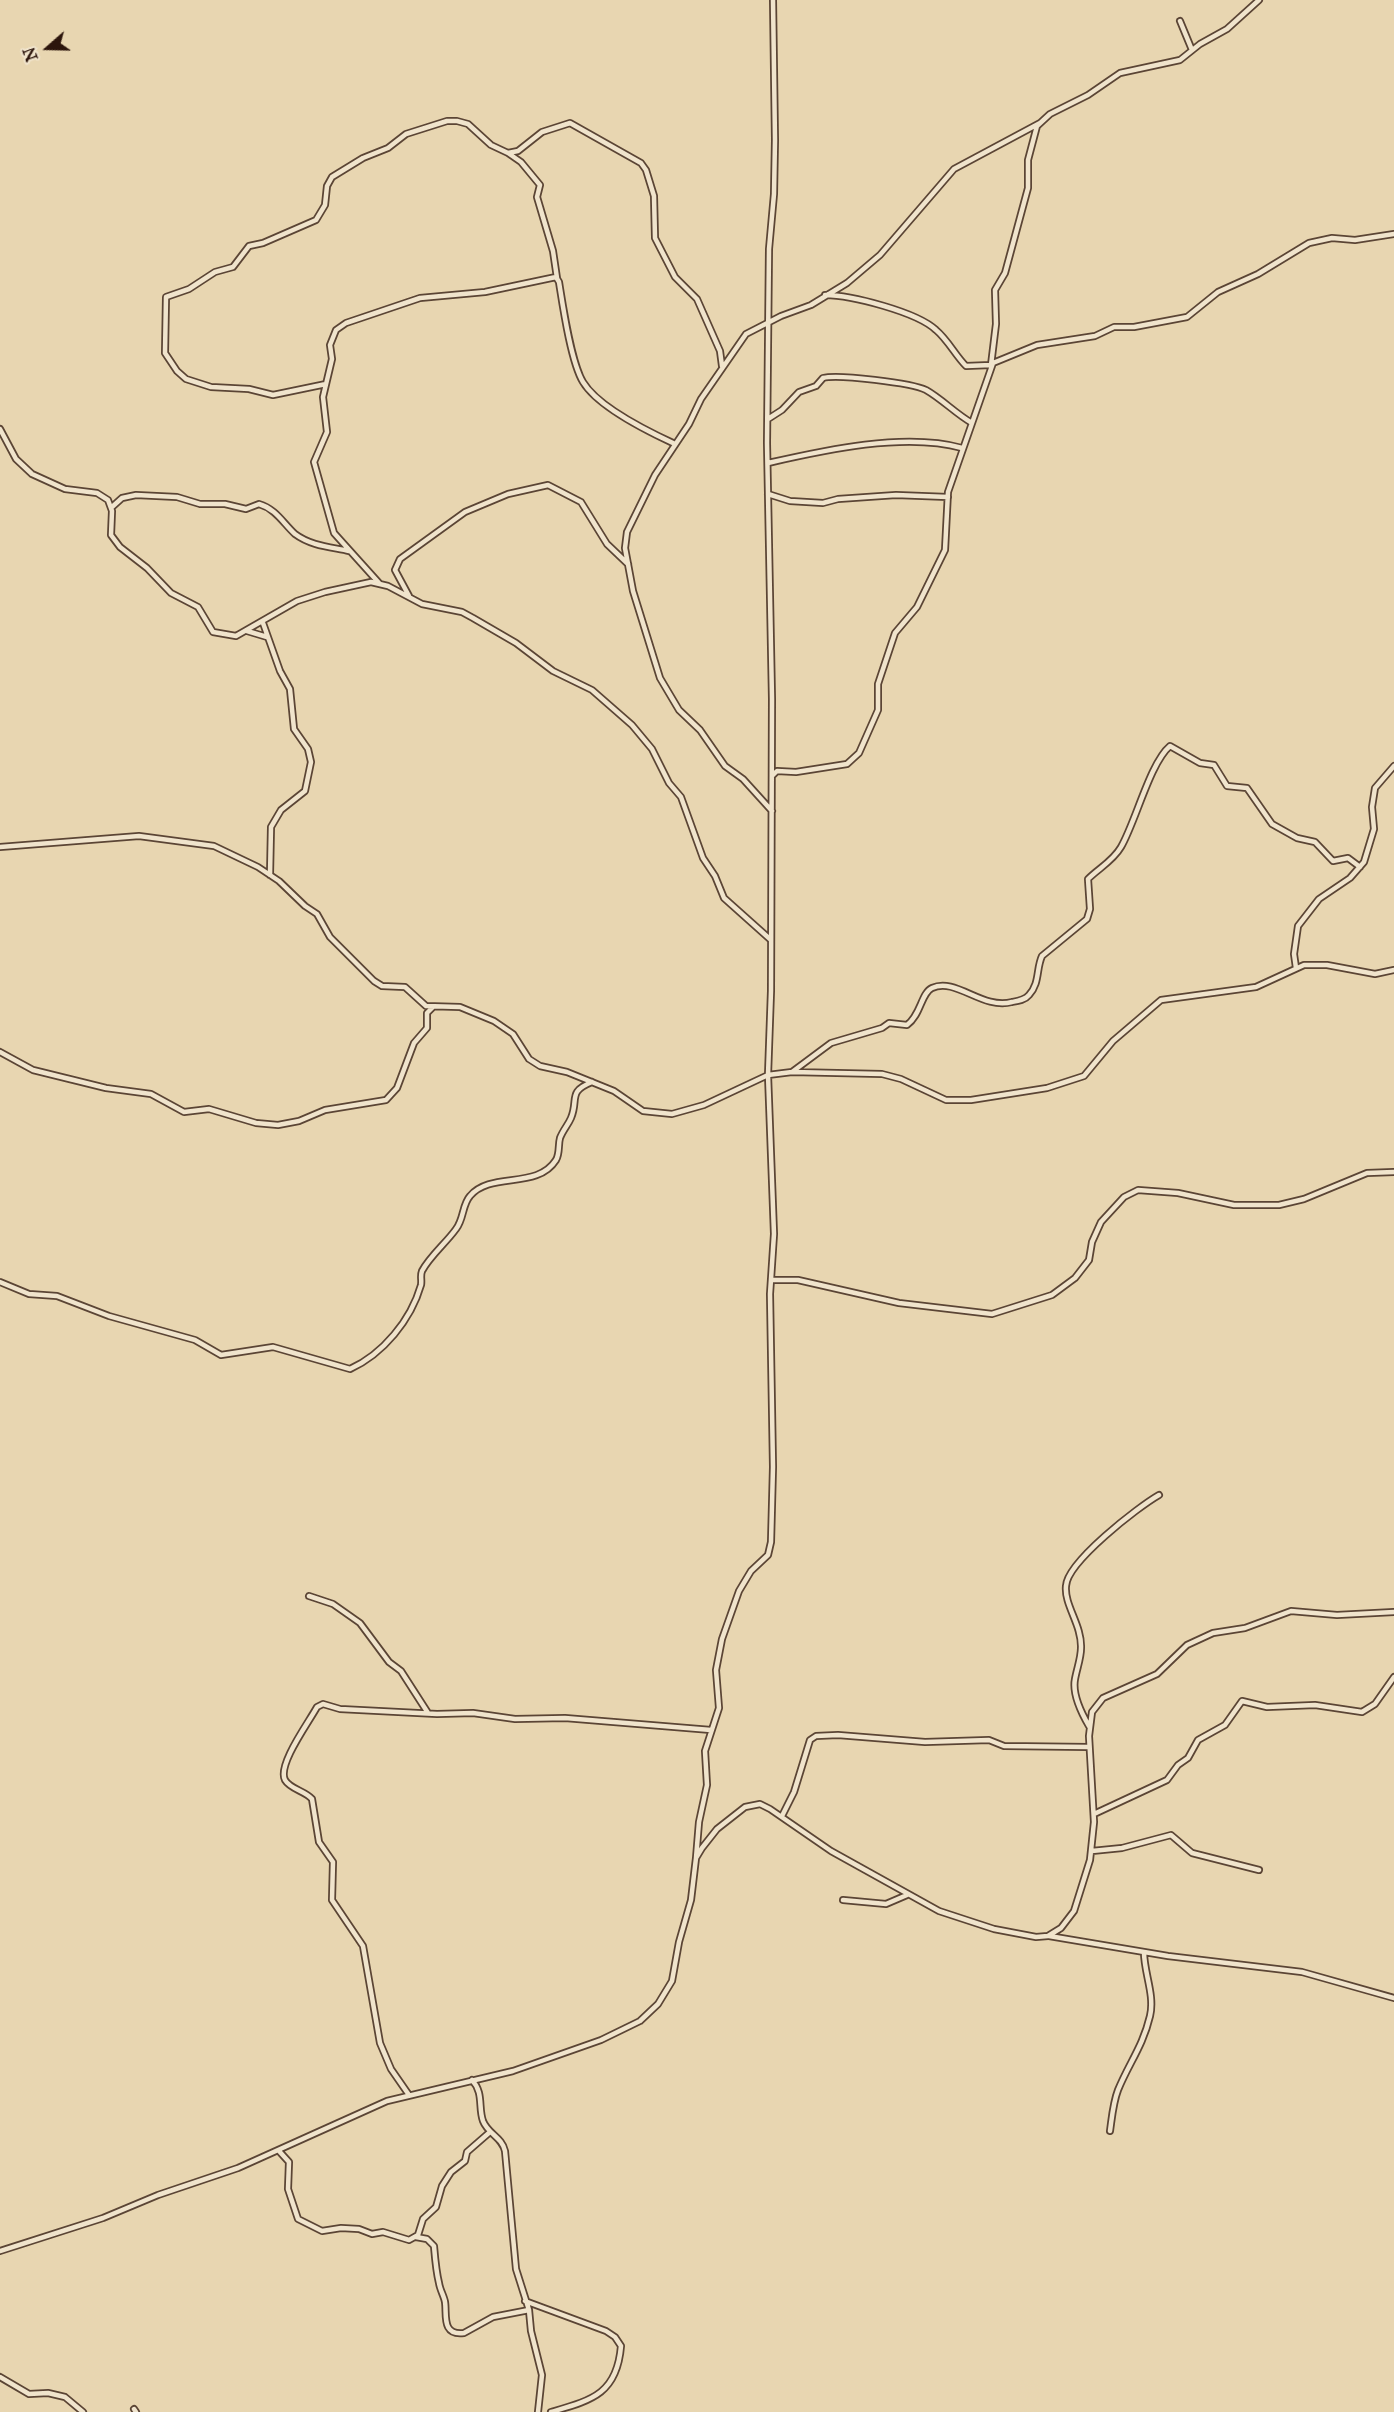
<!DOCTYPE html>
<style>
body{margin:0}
#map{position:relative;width:1394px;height:2412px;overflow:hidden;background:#e8d6b1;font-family:"IM FELL Great Primer",serif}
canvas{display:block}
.north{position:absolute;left:18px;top:18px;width:60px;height:60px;-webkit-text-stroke:4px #f0e4cc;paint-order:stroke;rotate:250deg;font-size:16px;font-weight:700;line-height:24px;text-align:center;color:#2c150c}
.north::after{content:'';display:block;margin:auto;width:21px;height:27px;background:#2c150c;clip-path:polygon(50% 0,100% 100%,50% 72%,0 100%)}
</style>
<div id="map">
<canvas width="1394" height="2412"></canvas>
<div class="north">N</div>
</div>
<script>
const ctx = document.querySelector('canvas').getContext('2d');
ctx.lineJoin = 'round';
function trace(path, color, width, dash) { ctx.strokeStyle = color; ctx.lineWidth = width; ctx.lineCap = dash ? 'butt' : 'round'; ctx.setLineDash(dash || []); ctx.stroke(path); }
const minor = new Path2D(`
 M1180 21 1192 50
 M508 153 521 162 540 185 537 197 553 251 557 278
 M825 295C851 295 917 312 936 330 948 340 955 355 966 366L991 365 996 324 995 290 1005 273 1028 188V160L1037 126 1050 114 1088 95 1120 73 1180 60 1200 44 1227 29 1259 0
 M326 384 273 395 249 389 211 387 186 379 177 371 165 353 166 297 189 289 215 272 233 267 249 246 263 243 316 220 325 205 327 186 332 177 363 158 388 148 406 134 447 121H457L468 124 491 145 508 153 518 151 542 132 570 123 641 163 646 170 654 196 655 238 675 277 697 299 720 351 722 366
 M768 419 782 410 799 392 816 386 823 378C838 374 912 383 926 390 942 399 956 414 972 423
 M0 429 16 459 32 474 65 489 97 493 108 500 112 511 111 535 120 547 147 568 171 593 198 607 213 632 236 636 297 601 325 592 371 582 388 586 422 604 462 612 473 618 516 643 553 671 592 690 632 725 652 749 669 783 681 797 703 858 715 876 724 898 771 940
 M768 463C825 450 905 432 962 448
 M768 494 790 501 823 503 838 499 896 495 948 497
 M112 507 122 498 136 495 177 497 200 504H225L246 509 259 504C276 509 283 523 295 534 311 546 331 547 349 551
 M379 583 334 533 314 462 327 432 323 397 332 359 330 345 336 330 346 323 420 298 485 292 556 277 559 282C563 307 571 362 583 382 598 407 649 432 675 444
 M409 596 395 570 400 559 465 512 508 494 548 485 581 502 607 544 628 564
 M263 623 280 671 290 689 294 729 308 749 311 762 305 791 281 810 271 827 270 875
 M247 631 267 637
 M772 776 777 771 796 772 847 764 859 753 878 710V684L895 633 917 607 945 550 948 492 993 363 1037 345 1095 336 1114 327H1134L1187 317 1218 292 1258 274 1309 243 1332 238 1355 240 1394 234
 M772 811 743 779 725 766 700 730 679 710 660 678 633 591 625 548 627 532 655 475 689 424 701 399 746 334 781 316 811 305 847 283 880 255 954 169 1040 123
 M0 847 139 836 214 846 258 867 279 881 305 906 317 914 330 937 374 981 382 986 405 987 426 1006 460 1007 494 1021 513 1034 529 1059 540 1066 567 1072 614 1091 643 1111 672 1114 704 1105 768 1075 792 1072 882 1074 901 1079 946 1100H971L1047 1088 1084 1076 1113 1041 1161 1000 1256 987 1304 965H1327L1375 974 1394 970
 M1296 968 1294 954 1298 926 1319 899 1350 878 1364 862 1374 829 1372 807 1375 788 1394 766
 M0 1052 33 1070 106 1088 151 1094 184 1112 209 1109 256 1123 278 1125 299 1121 325 1110 386 1100 397 1088 414 1043 427 1028V1013L433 1007
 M792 1072 831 1043 882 1028 889 1023 907 1025C921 1015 921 993 932 988 956 977 982 1010 1012 1002 1018 1001 1025 1000 1029 995 1040 983 1036 969 1042 956L1087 919 1090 909 1088 879C1099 868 1113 861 1121 847 1136 821 1150 763 1170 746L1200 763 1214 765 1227 786 1247 788 1272 824 1297 838 1315 842 1333 861 1348 858 1360 867
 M771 1280H798L899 1303 992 1314 1052 1295 1075 1278 1089 1260 1092 1242 1101 1222 1124 1197 1138 1190 1178 1193 1234 1205H1279L1304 1199 1367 1173 1394 1172
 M0 1282 29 1294 57 1296 109 1316 195 1340 221 1355 273 1347 350 1369C383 1354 411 1320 421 1285 422 1280 420 1276 422 1271 430 1256 446 1243 456 1229 464 1219 462 1205 470 1196 491 1171 537 1190 556 1160 560 1153 558 1145 560 1138 563 1130 568 1125 571 1118 579 1099 567 1092 592 1082
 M309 1596 333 1604 360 1623 389 1662 401 1671 428 1713
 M1089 1726C1082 1714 1072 1694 1075 1679 1077 1668 1081 1658 1081 1648 1082 1625 1064 1605 1066 1586 1067 1562 1138 1507 1159 1495
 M1094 1814 1167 1780 1178 1765 1188 1758 1198 1740 1225 1725 1242 1701 1267 1707 1315 1705 1362 1712 1375 1704 1394 1677
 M782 1816 794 1792 810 1740 816 1736 838 1735 925 1742 989 1740 1004 1746 1088 1747
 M1092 1851 1122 1848 1171 1835 1192 1853 1259 1870
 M696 1858 699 1822 707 1785 705 1751 719 1708 716 1670 722 1639 739 1591 751 1571 768 1555 771 1542 773 1467 770 1294 774 1234 768 1075 771 991 772 699 767 443 769 249 774 194 775 140 773 0
 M843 1900 886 1904 907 1895
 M1049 1936 1168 1956 1302 1972 1394 1998
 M472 2080C484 2093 478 2107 483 2121 488 2134 502 2137 505 2151L516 2269 529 2310 531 2331 542 2375 538 2412
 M409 2095 391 2069 380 2043 363 1946 332 1900 333 1862 319 1842 312 1799C305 1791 290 1789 285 1780 277 1765 309 1722 317 1707L323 1704 340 1709 437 1714 473 1713 515 1719 565 1718 711 1730
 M1110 2131C1112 2117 1113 2103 1118 2090 1129 2063 1143 2046 1150 2016 1155 1995 1144 1973 1144 1952
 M279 2151 289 2162 288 2189 298 2219 322 2231 341 2228 359 2229 372 2234 383 2232 409 2240 418 2235 423 2219 436 2207 442 2186 451 2172 465 2161 467 2152 490 2132
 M416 2237 427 2239 434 2246C435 2258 436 2271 439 2283 440 2290 444 2296 445 2302 447 2314 441 2336 464 2333L493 2317 529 2310
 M0 2251 103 2218 158 2195 238 2168 387 2101 513 2071 601 2040 640 2021 658 2004 672 1981 679 1942 691 1900 696 1858 702 1848 717 1829 745 1807 760 1804 770 1809 831 1851 939 1911 994 1929 1036 1937 1048 1936 1061 1928 1074 1911 1090 1860 1094 1822 1089 1736 1092 1712 1103 1698 1157 1674 1187 1645 1213 1633 1245 1628 1291 1611 1337 1615 1394 1612
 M525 2301 606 2331 615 2337 621 2346C617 2394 592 2400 551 2412
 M0 2377 29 2394 48 2393 65 2397 83 2412
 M134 2409 136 2412`);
trace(minor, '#5b4535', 8);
trace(minor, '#f0e4cc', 4.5);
</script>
